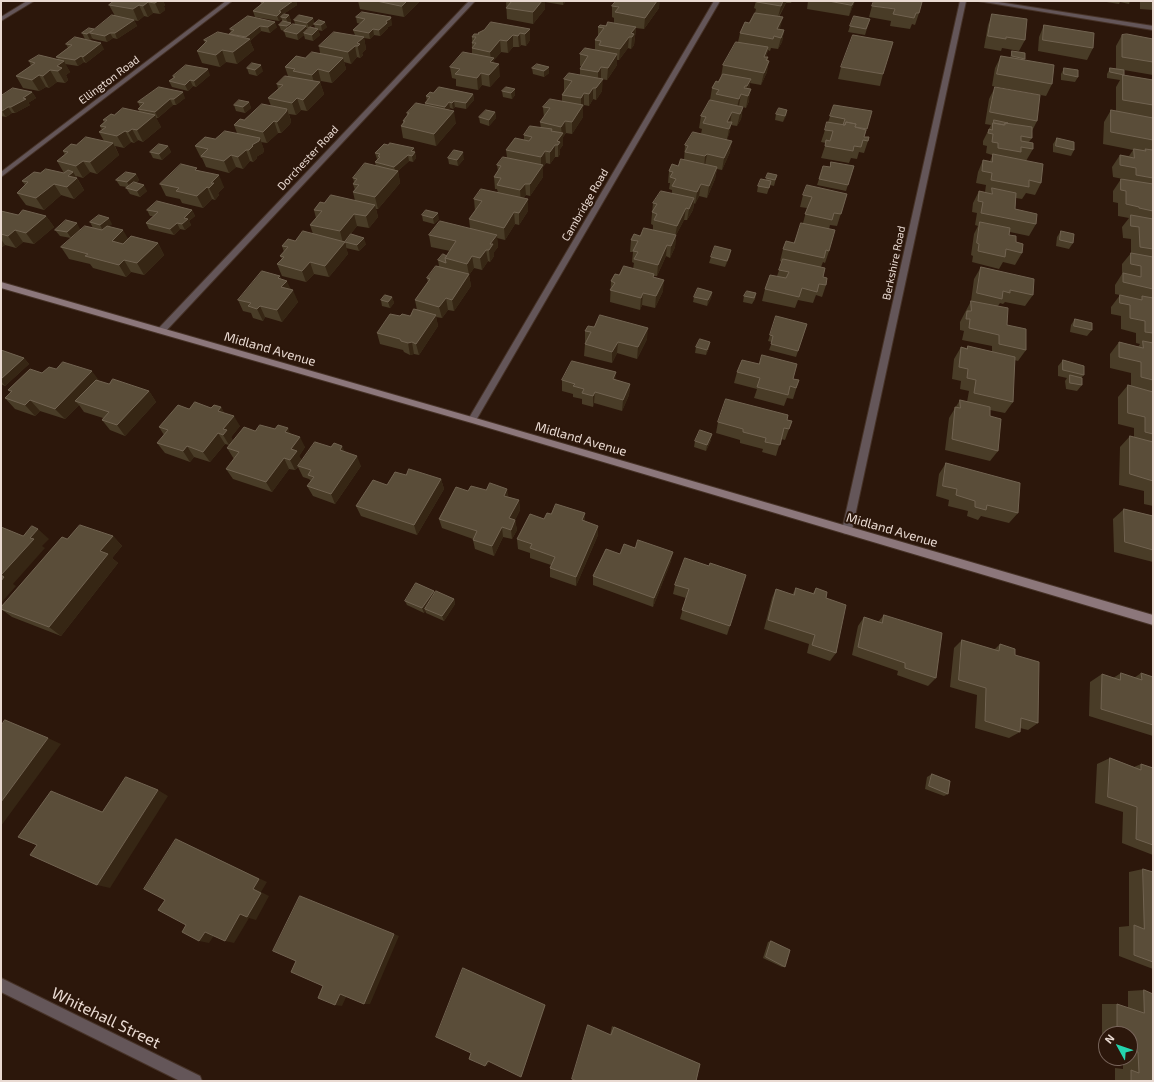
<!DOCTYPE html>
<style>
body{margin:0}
#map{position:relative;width:1154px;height:1082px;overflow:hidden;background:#2c170b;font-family:"Exo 2",sans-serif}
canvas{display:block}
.frame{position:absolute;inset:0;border:2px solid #e9dad2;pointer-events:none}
.north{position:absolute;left:1098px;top:1026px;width:40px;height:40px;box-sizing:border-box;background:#2c170b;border:1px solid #78655b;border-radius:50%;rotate:310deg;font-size:11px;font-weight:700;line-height:16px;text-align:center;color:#e9dad2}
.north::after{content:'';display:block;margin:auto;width:14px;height:18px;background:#24d5ae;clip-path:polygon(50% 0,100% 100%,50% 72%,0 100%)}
</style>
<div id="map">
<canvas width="1154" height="1082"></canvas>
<div class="frame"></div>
<div class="north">N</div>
</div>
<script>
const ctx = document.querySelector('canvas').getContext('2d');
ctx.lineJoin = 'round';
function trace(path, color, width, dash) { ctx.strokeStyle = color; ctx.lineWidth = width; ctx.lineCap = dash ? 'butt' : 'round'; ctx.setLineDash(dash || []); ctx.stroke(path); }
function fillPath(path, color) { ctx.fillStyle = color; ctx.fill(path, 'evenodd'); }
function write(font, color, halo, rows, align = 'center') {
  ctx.font = font + ' "Exo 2",sans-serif'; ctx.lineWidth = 4; ctx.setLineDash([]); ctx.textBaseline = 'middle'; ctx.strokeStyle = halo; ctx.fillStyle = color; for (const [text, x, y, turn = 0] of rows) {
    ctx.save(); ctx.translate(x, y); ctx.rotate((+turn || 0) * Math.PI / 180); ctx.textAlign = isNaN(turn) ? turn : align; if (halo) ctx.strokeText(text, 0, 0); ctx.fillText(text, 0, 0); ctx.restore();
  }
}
const lane = new Path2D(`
 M27 1H34L1 21V17Z`);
const street = new Path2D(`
 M226 1H232L1 177V172Z
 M469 1H475L164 333H158L157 331 158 329Z
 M714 1H720L475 422H469L468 420 469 418Z
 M960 1H966L852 530 851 533 847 534 843 533 842 530Z
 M978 1H992L1153 26V30Z
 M1 978 200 1076 202 1081H180L1 992Z`);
const secondary = new Path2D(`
 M1 282 472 417 1153 615V625L472 423 1 288Z`);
trace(lane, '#463227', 2);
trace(street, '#463227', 2);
trace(secondary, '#463227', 2);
fillPath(lane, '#645659');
fillPath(street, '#645659');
fillPath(secondary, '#8c777b');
fillPath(new Path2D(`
 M114 1H163L165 5 164 6 165 10 160 14 153 13 148 17 144 16 138 21 117 17 134 20 137 26 117 39 113 38 107 42 93 39 92 38 90 40 85 39 82 33 94 30 115 16 109 5Z
 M261 1H296L297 5 282 15H289L291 21 290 22 291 23 292 25 295 24 294 20 313 18 314 24 319 20 327 27 322 31 318 30 320 35 313 41 305 39 304 35 298 40 286 37 284 31 281 30 279 25 282 22V19L279 21 255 17 253 11 261 4ZM314 24 315 28 307 30 306 28H309Z
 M309 1H319L317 2Z
 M358 1H419V2L404 17 360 9Z
 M506 1H566L563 5 545 2V9L533 24 507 19Z
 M756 1H792L791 3H786L779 17 780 29 784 30 782 42 778 49 771 48 770 51 768 50 766 57H768L767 72 761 85 750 83 749 89V101L746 108 743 107 741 119 737 126 731 125 729 134 727 139 730 152 722 170 717 169 715 179 707 198 699 196 695 204 694 203 693 210 687 220H684L676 235 675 247 670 258 666 256 657 276H654V277L663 291 655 308 642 305 640 310 610 302 611 281 619 275 633 269 634 263 632 262 633 252H630L631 240 653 230V225L651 224 653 203 672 193V190L669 189 670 183H668L669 171 678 166 684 160 685 145 701 134 702 129 699 128 701 116 710 100 712 88 718 82 721 77 723 65 738 42 740 33 749 23 755 13 756 9 754 8Z
 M808 1H855L849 16 807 9Z
 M1100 1H1130L1129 4 1120 2 1119 4Z
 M1140 1H1153V10L1140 9Z
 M612 6 659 8 644 29 636 28 634 45 631 49 628 48 619 60H617V65L607 80 601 79 602 91 596 100 593 99 589 106 584 105 583 107V117L572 134 566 133 563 137V145L560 149V154L558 157H555L550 164 546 163 543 167V177L530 196 526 195 523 198 528 199V211L519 225 515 224 505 240 497 238 498 247 494 252V256L490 262 488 261 482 270 474 268 469 275 471 286 454 311 448 310 442 318 436 317 438 326 419 355 414 354 410 355 404 352 403 350 380 344 377 333 400 316H410L417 310 415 300 428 282 427 278 439 266 438 260 447 256 450 251 431 247 429 235 470 228 469 219 475 211 474 199 498 193 497 189H495L494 177 498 171 497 165 507 157 506 150 524 140V135L541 128 540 122 544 118 543 107 562 101V95L564 91V79L580 75V69L581 66H580V54L595 49V40L598 36V27L614 23V18L612 17Z
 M872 6 919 13 915 25 912 24 910 29 890 26 891 21 869 17Z
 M992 14 1025 40 1019 51 1002 48 1001 51 984 48 988 25Z
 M248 16 277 27 270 33 261 31 250 41 254 50 237 64 226 62 220 67 202 63 197 51 205 43 204 40 230 34 231 33 230 29Z
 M356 17 392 23V25L388 27V28L380 36 374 35 370 39 364 38 366 49 362 53 363 55 360 58 357 57 351 64 344 62 346 69 332 83 321 81 320 82 324 94 307 111 301 110 296 115 289 114 291 121 290 124 281 133H278L267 143 261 142 264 150 263 153 256 157 257 158 253 162 250 161 243 169 236 167 229 173 206 167 202 158H201L195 146 215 139 237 133 234 125 271 106 268 98 278 89 277 84 288 76 285 67 305 58 320 53 319 46 355 35 353 30 361 24 357 23Z
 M870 19 865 35 848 32 850 26Z
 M1044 25 1093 48 1087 60 1038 51 1039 37Z
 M530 29V40L526 46 521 45 519 47H513L508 53 501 52 494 60V63L500 76 490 87 482 85 478 90 456 86V79L452 78 450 67 472 54V37L478 34V33Z
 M1122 35 1153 39V75L1124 70V75L1153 80V506L1144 504V491L1119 485 1120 447 1130 436 1134 437V428L1118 424V397L1128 385 1131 386V373L1110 368V354L1119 342 1138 347 1140 344 1136 343V333L1121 329V316L1111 314V307L1120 295 1115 294V285L1122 274V264L1131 253V239L1123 238 1122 227 1129 218 1118 216V203L1113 202V191L1121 179 1128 180 1113 177 1112 167 1120 155 1129 156 1133 150 1103 144 1104 122 1111 110 1116 111V87L1120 80 1107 78V74L1110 68 1116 69V46Z
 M66 44 104 49 86 63 84 62 78 66 65 64 70 72 66 75 68 80 65 83 57 82 49 88 46 87 39 91 23 88 16 76 31 66 29 61 58 59 56 57 68 48Z
 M1012 51 1025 59 1024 60 1052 84 1046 96 992 86 995 68 1001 56 1010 58Z
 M549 67V73L544 77 533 74 532 68Z
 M841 67 883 74 880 86 838 79Z
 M247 68 263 71 257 76 249 74Z
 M1064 68 1078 77 1075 82 1061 80V74Z
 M210 75 196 87 193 86 188 91 172 87 169 81 173 78V76Z
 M159 87 185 98 176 105H173L158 118H156L161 127 143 142 138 140 134 143 131 142 124 148 115 146 119 155 97 174 90 172 83 178 76 176 84 190 74 199 61 195 44 210 26 205 17 193 25 185 22 181 64 173 57 161 65 155 63 151 76 145 104 141 99 132 102 130 100 126 104 122 103 120 114 115 140 112 138 109 140 107 138 102Z
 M995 87 1037 121 1032 131V138L1029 142 1033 149 1026 161 1041 183 1035 195 1026 193 1022 199 1016 198 1015 209 1036 224 1029 236 1010 232 1009 235 1016 242 1022 253 1015 265 1003 262 999 269 972 262 973 256 971 255 974 234 978 226 975 225 977 213 972 212 973 203 979 191 990 193 985 192 986 185 976 183 978 172 983 160 990 161 992 156V155L986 153 987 146 983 145V141L991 125 985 124 989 99Z
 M515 89V95L512 99 503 97 502 91Z
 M32 92 36 98 28 103 30 105 15 113H12L6 117 1 116V96Z
 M433 93 473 94 474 100 466 109 455 107 453 109 450 108 448 110 456 123 436 146 403 138 401 126 403 123V121L407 116V113L425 105V103L427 101 426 96Z
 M249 102 251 108 245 113 236 111 234 105Z
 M834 105 867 129 864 137 868 141 864 153 859 152 857 159 851 158 849 163 821 158 826 143 821 142 825 130 828 122Z
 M787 110 786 116 783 122 775 120 776 114Z
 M495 112 496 118 489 126 480 123 479 117Z
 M1057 138 1074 150 1071 156 1053 152V144Z
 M168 146 171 152 162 160 153 158 150 152Z
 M414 148 416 158 413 162 409 161 398 171 400 183 378 209H376L378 217 369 228 357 226 344 242 348 254 329 277 314 274 306 282 282 276 277 264 282 259 280 256 284 252 282 246 313 234 310 225 316 218 314 210 324 203 355 201 353 192 355 190 353 184 354 182 353 178 376 166 375 162 378 160 377 159 375 153Z
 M448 158 464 159 458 166 449 164Z
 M854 166 846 191 817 185 819 179 830 167Z
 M198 170 224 187 218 193 219 195 215 200 212 199 203 208 182 203 180 199 166 196 160 184Z
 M768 173 777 175 774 186 770 185 767 194 757 192 758 186 766 180Z
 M136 174 139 180 136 183 147 191 140 197 130 194 126 188 127 187 120 186 116 180Z
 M847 194 837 226 830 225 829 229V251L825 263 823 262 821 267 823 277 826 285 822 297 816 295 813 303 798 300 795 308 762 301 765 289 777 276 782 262 780 261 783 249 794 243 803 223 807 208 800 207 803 195Z
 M147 210H192L195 216 189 221 191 225 185 230 180 229 174 235 149 229 146 223 153 216H150Z
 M1 211 18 215 46 216 54 227 34 244 23 242 16 248 5 245 2 247H1Z
 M422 215 439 219 434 224 423 221Z
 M90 222 112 224 109 226 128 239 158 243 164 255 144 275 131 272 126 277 93 268 90 264 69 259 61 247 93 228Z
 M80 229 71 238 60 236 55 230Z
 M1061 231 1073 243 1069 249 1056 246 1057 237Z
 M345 242 366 244 359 251 346 248Z
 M730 256 725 267 709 263 711 257Z
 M981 267 1033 295 1025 306 1005 302 1003 304 1000 303 998 306 1007 325 1026 350 1018 361 1014 360 1013 402 1005 413 990 410V416L998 451 990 461 945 450 949 418 960 400 967 402 969 391 960 389 961 381 952 379 954 359 961 347 967 348 968 346 992 352V346L962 340 964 331 960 330V322L971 301 974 279Z
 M280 276 281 279 291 289 298 302 282 322 265 317 263 321 253 318 251 313 243 311 238 300Z
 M712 292 711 298 707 306 693 302 694 297Z
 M756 293 755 299 752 304 743 302 744 296Z
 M392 297 394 303 390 308 382 306 381 300Z
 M1075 319 1092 330 1087 336 1070 332 1071 325Z
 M807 324 796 357 769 350 772 342 768 341 770 335Z
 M585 331 647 339 637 359 617 353 612 363 584 356 585 344 586 342H585Z
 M710 342 709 348 706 355 695 353 696 347Z
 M1 350 24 358 29 364 5 386 1 384Z
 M1063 360 1084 375 1081 378 1082 385 1077 391 1066 389 1065 381 1067 378 1058 376V366Z
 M737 372 793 379 799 380 793 399 787 398 784 406 754 398 757 389 734 383Z
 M42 373 99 381 109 384 149 391 156 402 125 436 110 430 102 420 103 418 84 412 79 405 65 419 40 411 35 416 15 409 5 398 11 393 8 390Z
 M562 380H616L630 384 629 395 622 411 594 403 593 407 582 404V399L573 397V394L562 391Z
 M221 407 224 413 240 426 231 437 233 441 255 431 291 434 305 447 299 456 302 461 345 452 361 466 335 504 313 496 307 486 311 481 309 479 303 477 298 467 295 470 289 469 272 492 233 479 226 469 234 459 227 448 229 445 225 444 210 462 194 457 190 462 165 453 157 443 164 435 159 427 189 409Z
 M787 420 792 421 785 440 781 439 776 456 762 452 763 449 740 443V440L716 433 718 422Z
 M711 440 706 451 694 447 695 441Z
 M946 463 1018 513 1009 523 981 516 978 520 967 516 968 511 948 506 949 500 936 496 939 474Z
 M406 475 441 479 444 489 417 535 361 516 356 506 387 485Z
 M468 491 509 497 519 500 520 510 515 520 517 530 512 539 503 537 494 556 475 549 473 540V539L442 528 439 519Z
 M1124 509 1153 516V562L1114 552 1113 519Z
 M585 513V521L598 535 576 586 550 577V568L551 565 530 558V553L518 549 517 539 551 514Z
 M113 536 122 546 112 558 118 563 61 636 12 617 1 609V607L67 539Z
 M620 554 671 561 653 607 593 585V576Z
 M685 558 730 626 727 635 680 619 686 598 673 594 675 585Z
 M796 588 813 593 816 588 826 598 836 653 830 661 807 653 809 644 764 629 772 598 776 589 792 595Z
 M434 591 435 593 454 599 455 604 444 621 426 613 425 610 424 613 407 605 405 601Z
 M884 615 936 678 928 686 897 675 898 671 852 655 858 626 864 617 878 622Z
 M962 640 994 650 1000 644 1015 655 1038 723 1028 730 1020 728V732L1009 738 975 728 977 695 950 687 954 648Z
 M1121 673 1134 678 1141 673 1153 677V736L1089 716 1090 682 1102 674 1113 678Z
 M1110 758 1134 767 1141 764 1153 768V855L1122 843 1123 812 1095 803 1097 764Z
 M932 774 948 794 944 796 925 789 927 777Z
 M1143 869 1153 872V969L1119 956V927L1129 926V872Z
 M771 941 785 967H782L763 958 768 942Z
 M1144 990 1153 1081H1115V1068L1123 1069V1058H1130V1034H1106V1045L1102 1043V1004H1117L1128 1008V991Z
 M588 1025 610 1035 612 1026 700 1064 572 1079Z`), '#493c27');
fillPath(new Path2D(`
 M156 1H163L165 5 164 6 165 10 160 14 155 3Z
 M293 1H296L297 5 282 15 281 17 282 19 279 21 277 16 279 11Z
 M407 1H419V2L404 17 402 6Z
 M542 1H545V9L533 24V12Z
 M563 1H566L563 5Z
 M657 1H660L659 8 644 29 645 18Z
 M783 1H787L778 17 781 6Z
 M854 1H855L849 16 852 5Z
 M148 2 153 13 148 17 143 6Z
 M139 5 144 16 138 21 133 9Z
 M289 15 291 21 288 24 286 18Z
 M391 17 392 23V25L388 27V28L380 36 379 30 386 21Z
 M783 17 780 29 776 37 777 29Z
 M313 18 314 24 309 28 307 23Z
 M134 20 137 26 117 39 115 33Z
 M275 22 277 27 270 33 268 27Z
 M325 22 327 27 322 31 321 25Z
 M291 23 293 28 288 32 287 26Z
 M260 26 261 31 250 41 254 50 237 64 233 52 247 41 246 37Z
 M306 26 307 32 304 33V35L298 40 297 34Z
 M636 27 634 45 631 49 632 37 631 33Z
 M94 29 97 35 90 33 92 38 90 40 87 34Z
 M318 29 320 35 313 41 312 35Z
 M373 29 374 35 370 39 369 33Z
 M530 29V40L526 46 525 34Z
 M784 30 782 42 778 49 781 38Z
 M110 33 113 38 107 42 105 36Z
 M520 33 521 45 519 47 518 36Z
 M513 35V47L508 53 507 41Z
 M364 37 366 49 362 53 363 55 360 58 357 43Z
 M629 37 628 48 619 60 620 49Z
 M500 40 501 52 494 60 495 69 499 64 500 76 490 87 489 75 490 62 491 61 490 52Z
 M101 43 104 49 86 63 83 57Z
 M355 46 357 57 351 64 348 52Z
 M768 47 766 59 764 57Z
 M222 50 226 62 220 67 216 55Z
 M617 54V65L607 80 608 68Z
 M81 56 84 62 78 66 75 60Z
 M343 58 346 69 332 83 329 72Z
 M64 61 70 72 66 75 68 80 65 83 58 71 57 66Z
 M769 61 767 72 761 85 764 73Z
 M261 65 263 71 257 76 255 70Z
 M549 67V73L544 77V71Z
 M601 67V79L598 84V72Z
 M208 69 210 75 196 87 194 81Z
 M318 69 321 81 315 87 312 75Z
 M50 70 57 82 49 88 43 76Z
 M481 73 482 85 478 90 477 78Z
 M39 75 46 87 39 91 32 80Z
 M603 79 602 91 596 100V88Z
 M751 79 749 91 746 95 747 86Z
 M190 80 193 86 188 91 185 85Z
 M320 82 324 94 307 111 303 100Z
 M593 88V99L589 106V94Z
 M515 89V95L512 99 511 93Z
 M751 89 749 101 746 108 748 96Z
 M32 92 36 98 28 103 30 105 15 113 11 107Z
 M183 92 185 98 176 105 174 99Z
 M584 93V105L583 107V117L572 134V122L581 109V98Z
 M473 94 474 100 466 109V103Z
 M741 94 739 106 736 111 739 99Z
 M297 98 301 110 296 115 292 103Z
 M170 99 173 105 158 118 155 112Z
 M454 101 455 107 453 109 452 103Z
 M249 102 251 108 245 113 243 107Z
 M449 102 450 108 445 113V107Z
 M8 107 12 113 6 117 2 111Z
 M743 107 741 119 737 126 740 114Z
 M287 109 291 121 290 124 281 133 277 122Z
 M787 110 786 116 783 122Z
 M454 111 456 123 436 146 434 134Z
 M495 112 496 118 489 126V120Z
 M732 112 730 124 727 122Z
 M155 115 161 127 143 142 137 130Z
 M274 121 278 133 267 143 263 132Z
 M565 121 566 133 563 137V145L560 149V154L558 157V145L557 141 562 135 561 127Z
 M732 122 729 134 727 140 729 129Z
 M132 129 138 140 134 143 128 132Z
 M125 131 131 142 124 148 117 136Z
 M260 138 264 150 263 153 256 157 257 158 253 162 249 150 252 145Z
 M732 141 730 152 722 170 724 158Z
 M113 143 119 155 97 174 90 162Z
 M555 145V157L550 164V152Z
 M168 146 171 152 162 160 159 154Z
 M414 148 416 158 413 162 411 151Z
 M246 150 250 161 243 169 238 157Z
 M545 151 546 163 543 167V177L530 196V184L541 167V157Z
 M463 152 464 159 458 166 457 160Z
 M707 154 705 166 704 168 705 156Z
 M231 155 236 167 229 173 224 161Z
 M408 155 409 161 398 171 400 183 378 209 375 197 396 173 394 167Z
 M83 161 90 172 83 178 76 166Z
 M717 167 715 179 707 198 709 186Z
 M73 172 84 190 74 199 67 187 68 176Z
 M136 174 139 180 130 188 127 182Z
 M219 175 224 187 218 193 219 195 215 200 209 188 211 183Z
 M54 184 61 195 44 210 36 198Z
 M525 184 526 195 521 202 520 190Z
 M701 184 699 196 695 204 697 192Z
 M144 185 147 191 140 197 137 191Z
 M207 187 212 199 203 208 197 196Z
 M694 198 693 210 687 220 689 209Z
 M528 199V211L519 225V213Z
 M375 205 378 217 369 228 366 216Z
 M686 208 684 220 676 235 675 247 670 258 671 246 675 237 677 226Z
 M192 210 195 216 189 221 191 225 185 230 182 224 184 218Z
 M514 212 515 224 505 240 504 228Z
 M438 213 439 219 434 224 433 218Z
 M354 214 357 226 343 243 340 231Z
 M46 216 54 227 34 244 26 233Z
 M109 218 112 224 103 231 100 225Z
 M77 223 80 229 71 238 67 232Z
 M177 223 180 229 174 235 170 229Z
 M15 230 23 242 16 248 8 236Z
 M123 230 130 242 119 252 112 241Z
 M497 235 498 247 494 252V256L490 262 489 250 490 244Z
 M364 238 366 244 359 251 357 245Z
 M1 239 5 245 2 247 1 245Z
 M345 242 348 254 329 277 325 266Z
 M158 243 164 255 144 275 137 263Z
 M667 245 666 256 657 276 658 265Z
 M486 250 488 261 482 270 480 258Z
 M731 250 730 256 725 267 727 261Z
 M472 256 474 268 469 275 471 286 454 311 452 300 469 275 467 264Z
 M124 260 131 272 126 277 119 265Z
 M310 262 314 274 306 282 302 271Z
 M280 276 283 285 287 281 292 292 293 290 298 302 282 322 277 310 286 299 278 278Z
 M664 280 663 291 655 308 656 296Z
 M712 292 711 298 707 306 708 300Z
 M643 293 642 305 640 310 641 298Z
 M392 297 394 303 390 308 388 302Z
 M446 298 448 310 442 318 439 307Z
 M260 306 265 317 263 321 257 309Z
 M436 315 438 326 419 355 416 344Z
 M648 328 647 339 637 359 638 347Z
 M412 342 414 354 410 355 408 343Z
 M618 342 617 353 612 363V352Z
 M710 342 709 348 706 355 707 350Z
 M24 358 29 364 5 386 1 381V379Z
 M92 371 101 383 75 401 79 405 65 419 55 409Z
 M616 372 615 384 613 379Z
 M630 384 629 395 622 411 623 400Z
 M149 391 156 402 125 436 117 425Z
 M595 392 594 403 593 407V396Z
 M30 400 40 411 35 416 25 405Z
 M221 407 227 418 218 411Z
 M234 416 240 426 231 437 233 441 229 445 223 435V429Z
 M288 428 293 439 285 432Z
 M218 433 225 444 210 462 203 452Z
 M712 434 711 440 706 451 707 445Z
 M300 437 305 447 299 456 302 461 295 470 290 460 291 449Z
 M187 446 194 457 190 462 183 451Z
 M342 446 347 456 340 450Z
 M357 456 361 466 335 504 331 494Z
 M284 458 289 469 272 492 266 482Z
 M441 479 444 489 417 535 414 525Z
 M507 489 509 499 504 496Z
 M519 500 520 510 511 528 509 518Z
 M585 513V523L582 520Z
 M515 520 517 530 512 539 511 530Z
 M598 526V535L576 586V577Z
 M502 527 503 537 494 556 492 546Z
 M38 529 49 539 42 546 45 548 13 584 16 586 1 603V575L30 538Z
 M113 536 122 546 112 558 118 563 61 636 49 627 100 551Z
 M673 552 671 561 653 607 654 598Z
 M434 591 435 595 425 609V610L424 613 422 608Z
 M454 599 455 604 444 621 442 616Z
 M48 738 61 744 1 826V802Z
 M158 790 168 796 110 888 97 885Z
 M176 839 267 882 261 892 269 896 256 920 249 918 234 943 225 941 253 889Z
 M205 932 215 934 209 943 199 941Z
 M394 934 399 936 370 1004H364Z
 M463 968 546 1005 522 1075 521 1077Z
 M340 994 347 995 342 1006 335 1005Z
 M490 1060 488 1065 485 1066 488 1061Z`), '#362614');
const building = new Path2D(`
 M114 1H158L155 3 148 2 143 6 139 5 133 9 109 5Z
 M261 1H293L279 11 281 12 277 16 253 11 264 2H261Z
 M377 1H407L402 6Z
 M511 1H542L533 12 506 8 512 1Z
 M616 1H657L645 18 615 12 619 7 612 6Z
 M757 1H783L781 6 757 2Z
 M829 1H854L852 5Z
 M874 1H918L922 2 919 13H916L914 18 893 14 895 9 872 6Z
 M362 12 391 17 390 19 386 21 387 23 379 30 373 29 369 33 353 30 365 19 356 17Z
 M755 13 783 17 777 29 784 30 781 38 774 36 773 39 740 33 745 22 749 23Z
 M284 14 289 15 286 18 281 17Z
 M992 14 1027 19 1025 40 1006 37V39L988 36Z
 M112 15 134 20 115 33H110L105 36 90 33Z
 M299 15 313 18 307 23 294 20Z
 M248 16 275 22 268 27 260 26 246 37 229 34 234 30 230 29Z
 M854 16 870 19 866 29 850 26Z
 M319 20 325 22 321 25 314 24Z
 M283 21 291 23 287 26 279 25Z
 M491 22 530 29 525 34 520 33 518 36 513 35 507 41 500 40 490 52 472 48 476 43H472L476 37H472L474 34H479L478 33 484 30Z
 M608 22 636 27 631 33 634 34 632 37H629L620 49 599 45 601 41 595 40 604 28 598 27 600 25 606 26Z
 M293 24 306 26 297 34 284 31Z
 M1044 25 1094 33 1093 48 1043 40Z
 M310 27 318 29 312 35 304 33Z
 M89 28 94 29 87 34 82 33Z
 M218 32 250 39 233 52 222 50 216 55 197 51 207 41 204 40Z
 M334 32 364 37 357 43 360 44 358 46H355L348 52 319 46Z
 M1127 34 1153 39V62L1122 57V35Z
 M853 35 893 42 883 74 841 67Z
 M75 37 101 43 83 57 81 56 75 60 56 57 72 45 66 44Z
 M736 42 768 47 764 57H768L766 60 769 61 764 73 723 65Z
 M585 48 617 54 608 68 601 67 598 72 580 69 588 56 580 54Z
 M1012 51 1025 53V59L1012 56Z
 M312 52 343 58 329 72 318 69 312 75 293 71 295 69 285 67 296 56 305 58Z
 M463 52 494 58 490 62 499 64 489 75 481 73 477 78 455 74 460 69 450 67Z
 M39 55 64 61 57 66 62 68 58 71 50 70 43 76 39 75 32 80 16 76 35 63 29 61Z
 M1001 56 1054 65 1052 84 997 74Z
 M252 63 261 65 255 70 247 68Z
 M537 64 549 67 544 71 532 68Z
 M186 65 208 69 194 81 190 80 185 85 169 81 175 77 173 76Z
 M1064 68 1078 70V77L1064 74Z
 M1110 68 1124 70V75L1110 72Z
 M569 73 603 79 596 88H593L589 94 584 93 581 98 562 95 572 81 564 79Z
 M723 74 751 79 747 86H745L744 88 751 89 748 96 741 94 739 99 716 94 719 90 712 88 716 81 718 82Z
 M1123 75 1153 80V105L1123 100Z
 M285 76 320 82 303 100 297 98 292 103 268 98 283 85 277 84Z
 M159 87 183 92 174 99H170L155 112 138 109 144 103 138 102Z
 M439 87 473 94 466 103 454 101 452 103 449 102 445 107 425 103 430 97 426 96 430 92 433 93Z
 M506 87 515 89 511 93 502 91Z
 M995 87 1040 95 1037 121 990 112Z
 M13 88 32 92 23 98 26 99 11 107H8L2 111H1V96Z
 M550 99 583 105 572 122 565 121 561 127 540 122 550 108 543 107Z
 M239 100 249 102 243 107 234 105Z
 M710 100 743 107 740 114 732 112 727 122H732L729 129 703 123 706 117 701 116Z
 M416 103 454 111 434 134 401 126 405 121H403L409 113H407Z
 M262 104 287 109 286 112 277 122 274 121 263 132 234 125 240 119 244 120Z
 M834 105 872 111 867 129 855 127 856 124 846 122 845 125H843L845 119 830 116Z
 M123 108 155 115 137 130 132 129 128 132 125 131 117 136 99 132 106 127 100 126 107 120H103L111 114 114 115Z
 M779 108 787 110 785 116 776 114Z
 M486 110 495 112 489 120 479 117Z
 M1111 110 1153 118V140L1111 132Z
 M994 120 1008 123H1005L1004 125 994 123Z
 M827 122 845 125 846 122 856 124 855 127 866 130 864 137H869L868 141 863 140 861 147 854 146 853 151 825 146 826 140 830 141 833 131 825 130Z
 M993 123 1005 125V123L1032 127V138L1021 136V141L1033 143V149L1021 147V152L998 148V143L992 142 993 134 988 133 989 129 992 130Z
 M530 126 552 129 551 131 563 133 557 141 560 142 558 145H555L550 152 545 151 541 157 506 150 515 138 529 141 532 137 524 135Z
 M225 131 260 138 259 141 252 145 253 146 249 150H246L238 157 231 155 224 161 201 156 208 149 195 146 205 137 215 139Z
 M693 132 732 141 724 158 707 154 705 156 685 152 688 146 685 145Z
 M86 137 113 143 90 162 83 161 76 166 57 161 68 152 63 151 71 144 76 145Z
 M1057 138 1074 142V150L1056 146Z
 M390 143 414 148 411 151 415 152 412 156 408 155 394 167 375 162 380 157 378 156 380 154 375 153 384 144 388 145Z
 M159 144 168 146 159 154 150 152Z
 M1134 149 1146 151 1145 149 1153 150V178L1136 175V168L1120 165V155L1134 158Z
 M454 150 463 152 457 160 448 158Z
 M993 154 1043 164 1041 183 1029 180V187L991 180 992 173 982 171 983 160 992 162Z
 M503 157 543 165 530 184H525L520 190 497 185 501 178 494 177 501 166 497 165Z
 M681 159 717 167 709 186 701 184 697 192 672 186 676 179 670 177 673 172 669 171 672 164 678 166Z
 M831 162 854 166 848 185 819 179 823 166 830 167Z
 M365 163 398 171 375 197 353 192 359 185 353 184 357 179 353 178Z
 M181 164 197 168 195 170 219 175 211 183H214L209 188 207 187 197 196 176 191 179 188 160 184Z
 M46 169 64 173 68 170 73 172 68 176 77 178 67 187 54 184 36 198 17 193 28 182 22 181 34 172 40 173Z
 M126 172 136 174 127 182 116 180Z
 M768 173 777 175 775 180 766 178Z
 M761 179 771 181 769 188 758 186Z
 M1121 179 1153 184V211L1139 208V207L1126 204V191L1121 190Z
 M134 182 144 185 137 191 126 188Z
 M807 185 847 194 841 214 834 213 832 220 805 214 812 197 803 195Z
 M992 188 1016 193 1015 209 1037 214 1036 224 981 213 983 202 978 201 979 191 992 194Z
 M481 189 528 199 519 213 514 212 504 228 469 219 482 201 474 199Z
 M661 191 694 198 689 209 686 208 677 226 654 220 657 214 652 212 657 204 653 203Z
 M331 195 375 205 366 216 354 214 340 231 310 225 322 211 314 210 320 202 324 203Z
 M157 201 192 210 184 218 188 219 182 224 177 223 170 229 146 223 158 212 147 210Z
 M23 210 46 216 26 233 15 230 8 236 1 234V211L18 215Z
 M426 210 438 213 433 218 422 215Z
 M99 215 109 218 100 225 90 222Z
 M1131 215 1153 219V249L1140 247 1139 227 1131 226Z
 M66 220 77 223 67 232 55 230Z
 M440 221 497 235 490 244H493L489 250H486L480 258 472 256 467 264 445 258 456 241 429 235Z
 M980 222 1010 228 1009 235 1016 236V242L1023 244 1022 253 1006 249 1005 257 978 251 979 244 977 243Z
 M801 223 835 230 829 251 826 250 824 258 783 249 786 241 794 243Z
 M85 226 102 230 107 226 123 230 112 241 123 244 131 236 158 243 137 263 124 260 119 265 85 256 88 254 61 247Z
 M644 228 676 235 671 246 667 245 658 265 634 259 638 252 633 251 638 241 631 240 634 234 640 236Z
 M303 231 345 242 325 266 310 262 302 271 277 264 284 257 280 256 288 247 282 246 288 239 295 241Z
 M1061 231 1074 234 1073 243 1060 240Z
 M351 234 364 238 357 245 345 242Z
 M715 246 731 250 727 261 711 257Z
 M1131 253 1153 257V289L1123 282V273L1141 277V266L1131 264Z
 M443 254 447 256 445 258 446 263 438 260Z
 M783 259 825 268 823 277 827 278 826 285 819 284 817 292 802 288 799 297 765 289 770 275 786 278 789 272 779 270Z
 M436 266 469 274 452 300 446 298 439 307 415 300 430 279 427 278Z
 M624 266 654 274 653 277 664 280 656 296 643 293 641 298 610 290 615 283 611 281 615 274 619 275Z
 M981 267 1034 279 1033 295 1010 290V293L1003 291 1002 299 977 293Z
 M262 271 280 276 278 278 287 281 281 287 293 290 277 310 260 306 257 309 248 306 251 303 238 300Z
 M698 288 712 292 708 300 694 297Z
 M747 291 756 293 754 298 744 296Z
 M385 295 392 297 388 302 381 300Z
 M1120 295 1142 300V296L1153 298V333L1145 332V321L1130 318V305L1120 303Z
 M971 301 1008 308 1007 325 1026 329V350L999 344V335L969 328 970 319H966L967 311H971Z
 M414 309 436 315 416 344 412 342 408 343 401 341 400 339 377 333 390 314 400 316 402 314 410 316Z
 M600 315 648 328 638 347 618 342 612 352 585 344 591 332 585 331 588 326 594 327Z
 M776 316 807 324 798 351 771 344 773 336 770 335Z
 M1075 319 1092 323V330L1074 326Z
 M700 339 710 342 707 350 696 347Z
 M1143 341 1153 343V380L1141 377V362L1119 357V342L1143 348Z
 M968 346 1015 357 1013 402 974 393 976 380 967 378 968 369 959 367 961 347 967 349Z
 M1 350 24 358 1 379Z
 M762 355 797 364 793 379 799 380 796 388 790 386 788 395 757 387 760 378 737 372 742 360 759 364Z
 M1063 360 1084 366V375L1063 370Z
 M572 361 616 372 613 379 630 384 623 400 595 392 593 396 582 393 584 389 573 386 575 384 562 380Z
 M63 362 92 371 55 409 30 400 25 405 5 398 12 391 8 390 30 369 42 373 49 367 56 369Z
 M1070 375 1082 378V385L1070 383Z
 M113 379 149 391 117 425 102 420 109 412 75 401 96 380 109 384Z
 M1128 385 1153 392V434L1145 432V417L1128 413Z
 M726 399 788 415 787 420 792 421 789 429 784 428 780 445 765 442 766 438 743 432V429L718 422Z
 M960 400 990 407V416L1001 419 998 451 952 439 955 407 960 408Z
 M195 402 211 408 214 405 221 407 218 411 234 416 223 429 227 430 223 435 218 433 203 452 187 446 183 451 157 443 168 430 159 427 178 405 189 409Z
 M260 425 275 429 278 425 288 428 285 432 300 437 291 449 297 451 290 460 284 458 266 482 226 469 239 452 227 448 244 427 255 431Z
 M700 430 712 434 707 445 695 441Z
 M1130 436 1153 442V481L1130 474Z
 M315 442 331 447 334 443 342 446 340 450 357 456 331 494 307 486 314 477 308 475 311 470 298 466Z
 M946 463 1020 483 1018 513 987 505 986 510 975 507V501L956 495 957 489 943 486Z
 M409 469 441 479 414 525 356 506 373 480 387 485 395 472 406 475Z
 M490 483 507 489 504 496 519 500 509 518 515 520 511 530 502 527 492 546 473 540 477 531 439 519 456 487 468 491 471 486 486 490Z
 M556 504 585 513 582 520 598 526 576 577 550 568 555 557 530 548 532 544 517 539 530 514 544 519 547 513 551 514Z
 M1124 509 1153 516V550L1125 542Z
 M80 525 113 536 100 551 108 554 49 627 1 609V607L62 537 67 539Z
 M32 526 38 529 30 538 34 539 1 575V527L23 536Z
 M638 540 673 552 654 598 593 576 606 549 620 554 624 544 635 548Z
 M685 558 709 566 710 563 746 575 730 626 682 610 689 589 675 585Z
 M1 575 4 577 1 581Z
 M416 583 434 591 422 608 405 601Z
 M796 588 814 594 816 588 827 592 826 598 846 605 836 653 812 645 815 635 768 620 776 589 794 595Z
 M436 591 454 599 442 616 425 609Z
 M884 615 942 633 936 678 905 668V663L858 647 864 617 882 623Z
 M962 640 999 651 1000 644 1015 649V655L1039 662 1038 723 1021 718 1020 732 985 721 986 688 959 680Z
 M1121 673 1142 680 1141 673 1153 677V725L1101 709 1102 674 1120 680Z
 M5 720 48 738 1 802V726Z
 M1110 758 1141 770V764L1153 768V845L1136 839 1137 807 1108 797Z
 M932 774 950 781 948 794 929 786Z
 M126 777 158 790 97 885 30 855 37 845 18 837 51 791 102 812Z
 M176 839 259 879 253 889 261 893 247 917 240 914 225 941 205 932 199 941 182 932 186 925 158 910 165 900 144 889Z
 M1143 869 1153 872V962L1134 955V925L1144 929Z
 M300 896 394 934 364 1004 340 994 335 1005 318 998 323 986 291 972 296 961 273 951Z
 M771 941 790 950 785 967 766 957Z
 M463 968 545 1005 521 1077 488 1061 485 1066 469 1059 471 1053 436 1037Z
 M1144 990 1153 994V1081H1131V1070L1139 1073 1138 1052 1130 1049V1034H1117V1004L1144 1013Z
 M588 1025 611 1035 614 1027 700 1064 696 1081H576L572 1079Z`);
fillPath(building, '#5a4d39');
trace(building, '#716351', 1);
write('11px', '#e9dad2', '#2c170b', [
 ["Ellington Road",109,80,-37],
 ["Dorchester Road",308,158,-47],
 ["Cambridge Road",585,205,-60],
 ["Berkshire Road",894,263,-78]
]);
write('13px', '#e9dad2', '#2c170b', [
 ["Midland Avenue",270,349,16],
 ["Midland Avenue",581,439,16],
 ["Midland Avenue",892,530,16]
]);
write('16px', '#e9dad2', '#2c170b', [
 ["Whitehall Street",106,1018,26]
]);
</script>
